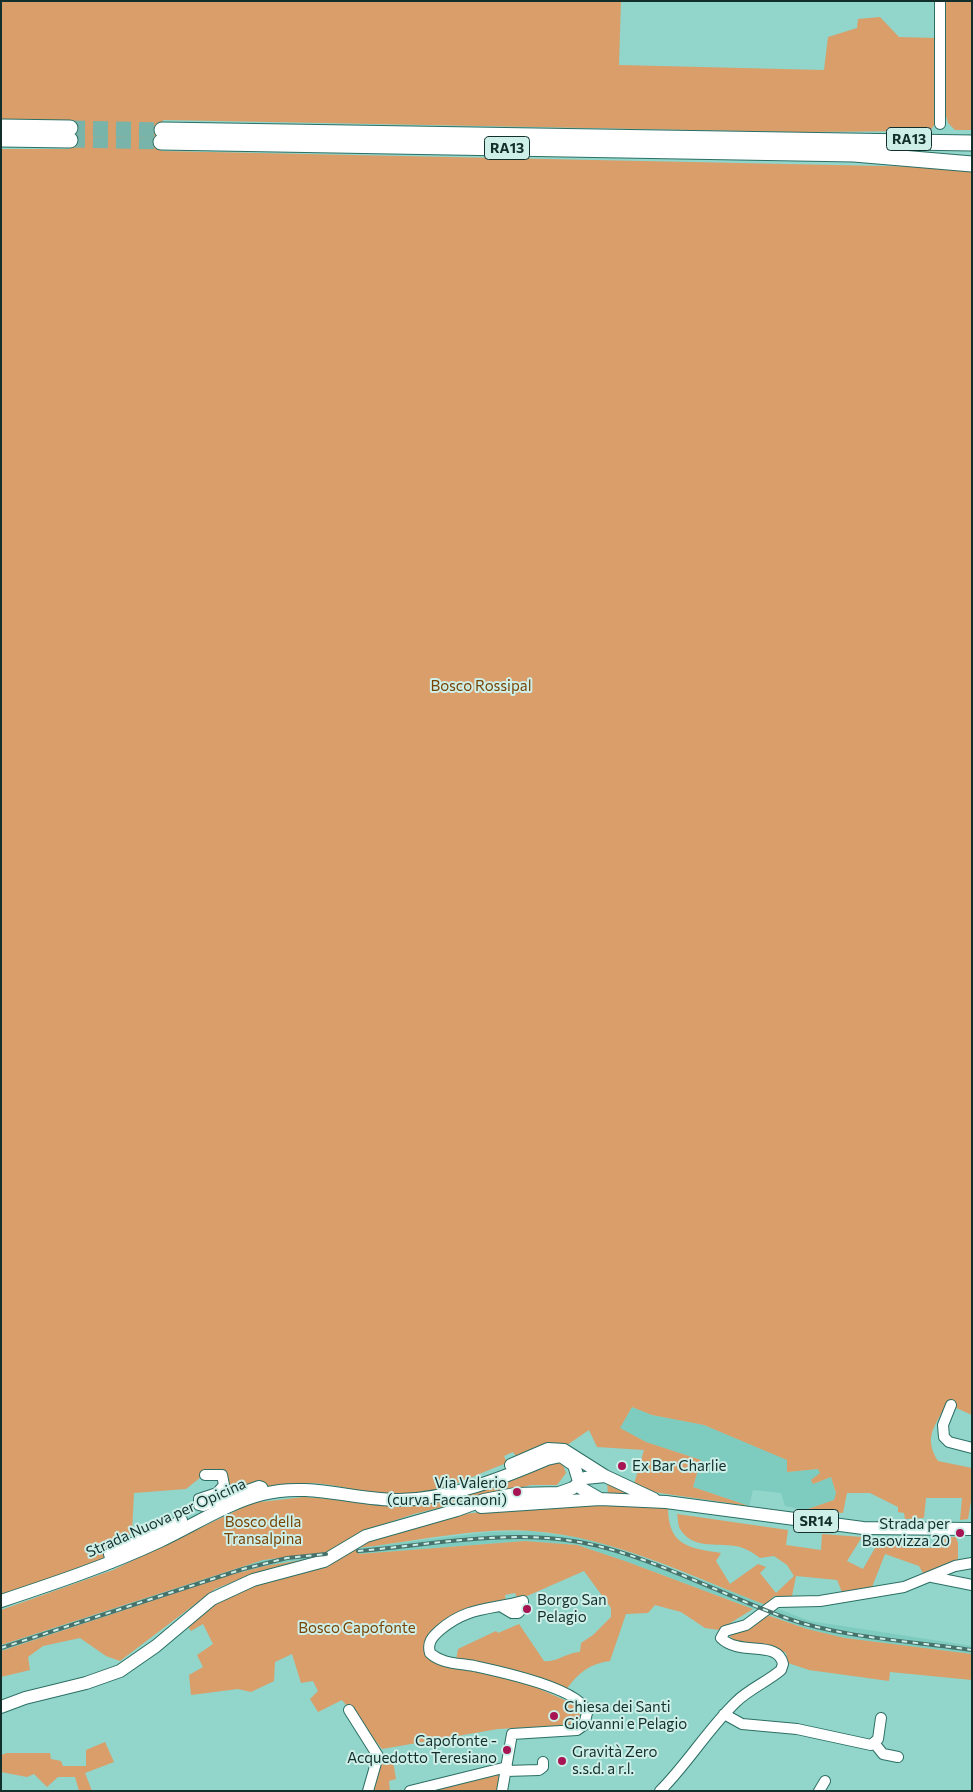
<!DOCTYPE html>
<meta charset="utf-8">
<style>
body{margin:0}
#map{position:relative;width:973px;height:1792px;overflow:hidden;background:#92d5ca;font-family:Commissioner,sans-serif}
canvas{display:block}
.frame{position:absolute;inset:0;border:2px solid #132f2b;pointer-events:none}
</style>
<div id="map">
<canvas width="973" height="1792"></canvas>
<div class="frame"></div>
</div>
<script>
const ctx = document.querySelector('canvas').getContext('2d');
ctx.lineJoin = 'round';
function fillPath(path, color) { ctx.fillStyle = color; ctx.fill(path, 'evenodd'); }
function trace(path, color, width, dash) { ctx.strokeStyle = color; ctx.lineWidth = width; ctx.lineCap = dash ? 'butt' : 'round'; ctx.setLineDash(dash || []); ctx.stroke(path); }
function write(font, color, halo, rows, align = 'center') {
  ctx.font = font + ' Commissioner,sans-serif'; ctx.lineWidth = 4; ctx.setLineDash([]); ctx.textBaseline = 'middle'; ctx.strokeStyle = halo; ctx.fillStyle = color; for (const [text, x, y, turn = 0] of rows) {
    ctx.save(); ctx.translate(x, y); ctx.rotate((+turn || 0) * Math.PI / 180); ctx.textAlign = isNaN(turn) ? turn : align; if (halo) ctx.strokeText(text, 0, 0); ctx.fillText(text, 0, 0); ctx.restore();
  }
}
fillPath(new Path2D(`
 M632 1407 652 1415 704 1425 788 1460V1472L818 1469 821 1472 813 1484 831 1477 836 1494 834 1500 805 1510 785 1506 781 1493 753 1490 749 1506 693 1487 701 1460 646 1442 619 1428Z
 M531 1531 595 1540 810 1621 972 1646V1654L845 1638 807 1629 625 1561 577 1545 525 1541 358 1554V1548L489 1532Z
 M329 1552 320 1557 286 1562 230 1575 1 1651V1645L263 1560Z`), '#7eccbf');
fillPath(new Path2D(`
 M1 1H621L619 65 824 70 828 37 857 28 858 19 880 17 899 37 935 38 937 121 930 131 797 132 163 120 161 151 930 167 972 170V1415L947 1404C935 1425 923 1438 938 1461L972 1468V1495L968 1519 960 1520 962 1498H926L924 1518 905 1519 904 1513 898 1512V1507L870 1493H847L843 1513 805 1510 834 1500 836 1493 831 1477 813 1484 811 1480 820 1473 818 1469 787 1472V1460L704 1425 652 1415 632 1407 620 1428 646 1442 701 1460 693 1487 749 1506 653 1492 634 1484 644 1450 597 1447 589 1430 567 1445 553 1444 517 1458 513 1452 504 1456 507 1463C477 1474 445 1491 413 1495 377 1500 341 1482 304 1483 272 1483 238 1495 207 1503L227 1476 201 1477 186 1489 134 1493 132 1532 123 1542 106 1551 105 1558 1 1596V149H70L69 121 1 119Z
 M943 1H972V130H955L948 123 945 112Z
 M557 1462 563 1465 566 1473 557 1485H531L414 1514 363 1531 329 1552 263 1560 1 1645V1610L113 1570 252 1503 304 1497 415 1506 444 1500Z
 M607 1482 638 1498 608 1494Z
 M606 1505 668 1507C668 1546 689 1548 721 1553L716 1561 730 1584 758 1564 766 1567 760 1573 776 1593 794 1576 787 1565 774 1556 760 1558C752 1552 744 1547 735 1546 716 1543 692 1549 680 1529 678 1526 678 1518 677 1514L788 1530 786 1545 821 1550 822 1534 862 1537 847 1561 863 1569 879 1541 925 1536 924 1547 939 1548V1537H956L958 1543V1559L924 1575 919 1566 885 1554 872 1587 842 1592 837 1580 796 1576 792 1596H774L766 1605C690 1576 614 1537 532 1531 479 1527 412 1542 358 1548L359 1554 525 1541 577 1545 625 1561 753 1609 719 1630 705 1628 681 1612 655 1605 648 1613 626 1614 610 1661C590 1663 577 1674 566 1690L456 1660 458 1649 496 1631 498 1633 519 1624 544 1661C557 1663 567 1652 580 1652L581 1643 593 1635 611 1617V1608L584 1571 518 1600 515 1593 505 1595 506 1602 494 1601 458 1612 425 1641 424 1648 427 1656 533 1686 578 1706 580 1716 574 1725 498 1729 382 1749 342 1700 318 1712 310 1699 318 1691 313 1681 301 1683 292 1654 275 1662 274 1681 251 1692 238 1689 191 1695 189 1675 203 1667 197 1655 213 1644 203 1624 191 1631 186 1624 235 1591 360 1544 457 1515 505 1509Z
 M320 1557 245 1577 215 1589 120 1661 106 1656 80 1638 43 1646 28 1657 30 1670 1 1677V1651L230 1575 265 1566Z
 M767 1615 807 1629 845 1638 972 1654V1680L890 1672 889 1681 809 1670 788 1663 786 1653C768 1642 745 1649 730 1637L731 1633C747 1631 755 1627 767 1615Z
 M105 1742 114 1762 85 1773 92 1791H79L75 1777H58L47 1787 34 1774 27 1777 1 1772V1755L7 1753H50L51 1759 61 1761 63 1766H86V1750Z
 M380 1761H393L396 1779 389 1781 390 1791H371Z
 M502 1772 498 1791H423Z`), '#d99e69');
trace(new Path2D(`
 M70 128 162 130
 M70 140 161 142`), '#79b4aa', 15, [15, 8]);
const minor = new Path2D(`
 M940 1V124
 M951 1405 943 1425 944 1437 949 1442 972 1448
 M205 1475H222L224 1485 217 1493 199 1499V1505L203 1506 259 1486 262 1487 265 1493
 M111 1563 109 1554 182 1520
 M932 1577 972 1585
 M502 1607 512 1613H518L523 1608V1601C491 1610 468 1606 440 1630 432 1637 427 1643 430 1653 442 1664 458 1663 474 1666 497 1671 583 1689 587 1713L584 1725 577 1730 512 1734 502 1791
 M349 1710 378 1756 368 1791
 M724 1714 742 1724 797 1729 871 1745 878 1739 881 1718
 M875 1744 883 1754 898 1757
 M506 1771 539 1770 543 1767V1762
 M410 1791 507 1767
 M660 1791C688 1763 708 1729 736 1702 749 1689 767 1682 781 1670L783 1664C778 1639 740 1657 721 1638L725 1631 746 1625 777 1602 820 1601 904 1587 955 1566 972 1563
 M819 1791 825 1781`);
const major = new Path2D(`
 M511 1465 548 1449 564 1450 605 1476 654 1499
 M481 1507 600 1499 666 1502 863 1528 972 1529
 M1 1601C55 1583 109 1565 160 1541 194 1525 227 1503 263 1494 309 1482 353 1500 399 1500 450 1499 500 1479 547 1459L561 1456 574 1465 581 1488 600 1499
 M1 1707 25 1698 86 1683 120 1671 156 1646 212 1599 253 1580 324 1561 366 1536 457 1510 484 1500 515 1494 559 1493 573 1488 585 1478 605 1476`);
const highway = new Path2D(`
 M1 127 70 128
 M162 130 972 143
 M1 139 70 140
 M161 142 854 154 972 164`);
trace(minor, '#2b6f65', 12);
trace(major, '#2b6f65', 14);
trace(highway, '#2b6f65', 17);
trace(minor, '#fff', 10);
trace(major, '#fff', 12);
trace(highway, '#fff', 15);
const rail = new Path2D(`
 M358 1551C428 1545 503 1530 573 1541 641 1551 720 1594 786 1618 843 1638 912 1641 972 1650
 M1 1648 243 1569 287 1558 326 1554`);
trace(rail, '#46726b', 4);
trace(rail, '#ceeee8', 2, [5.5]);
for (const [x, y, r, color] of [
 [622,1466,5,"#a61453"],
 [517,1492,5,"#a61453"],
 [960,1533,5,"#a61453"],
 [527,1609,5,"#a61453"],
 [554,1716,5,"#a61453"],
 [507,1750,5,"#a61453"],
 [562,1761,5,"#a61453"]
]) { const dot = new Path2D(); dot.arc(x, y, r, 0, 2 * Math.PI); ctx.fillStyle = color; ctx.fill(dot); trace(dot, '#ceeee8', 2); }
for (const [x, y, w] of [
 [909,139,45],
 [507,148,45],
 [816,1521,45]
]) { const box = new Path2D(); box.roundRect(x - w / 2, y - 11.5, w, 23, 4); ctx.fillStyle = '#ceeee8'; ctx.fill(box); trace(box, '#132f2b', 1); }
write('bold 14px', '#132f2b', null, [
 ["RA13",909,139],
 ["RA13",507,148],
 ["SR14",816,1521]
]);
write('15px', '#774404', '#ceeee8', [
 ["Bosco Rossipal",481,686],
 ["Bosco della",263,1522],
 ["Transalpina",263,1539],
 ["Bosco Capofonte",357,1628]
]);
write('15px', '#132f2b', '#ceeee8', [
 ["Ex Bar Charlie",632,1466],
 ["Via Valerio",507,1483,"right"],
 ["(curva Faccanoni)",507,1500,"right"],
 ["Strada per",950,1524,"right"],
 ["Basovizza 20",950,1541,"right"],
 ["Borgo San",537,1600],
 ["Pelagio",537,1617],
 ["Chiesa dei Santi",564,1707],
 ["Giovanni e Pelagio",564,1724],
 ["Capofonte -",497,1741,"right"],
 ["Acquedotto Teresiano",497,1758,"right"],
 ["Gravità Zero",572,1752],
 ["s.s.d. a r.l.",572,1769]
], 'left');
write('15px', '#132f2b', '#ceeee8', [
 ["Strada Nuova per Opicina",166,1518,-24]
]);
</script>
